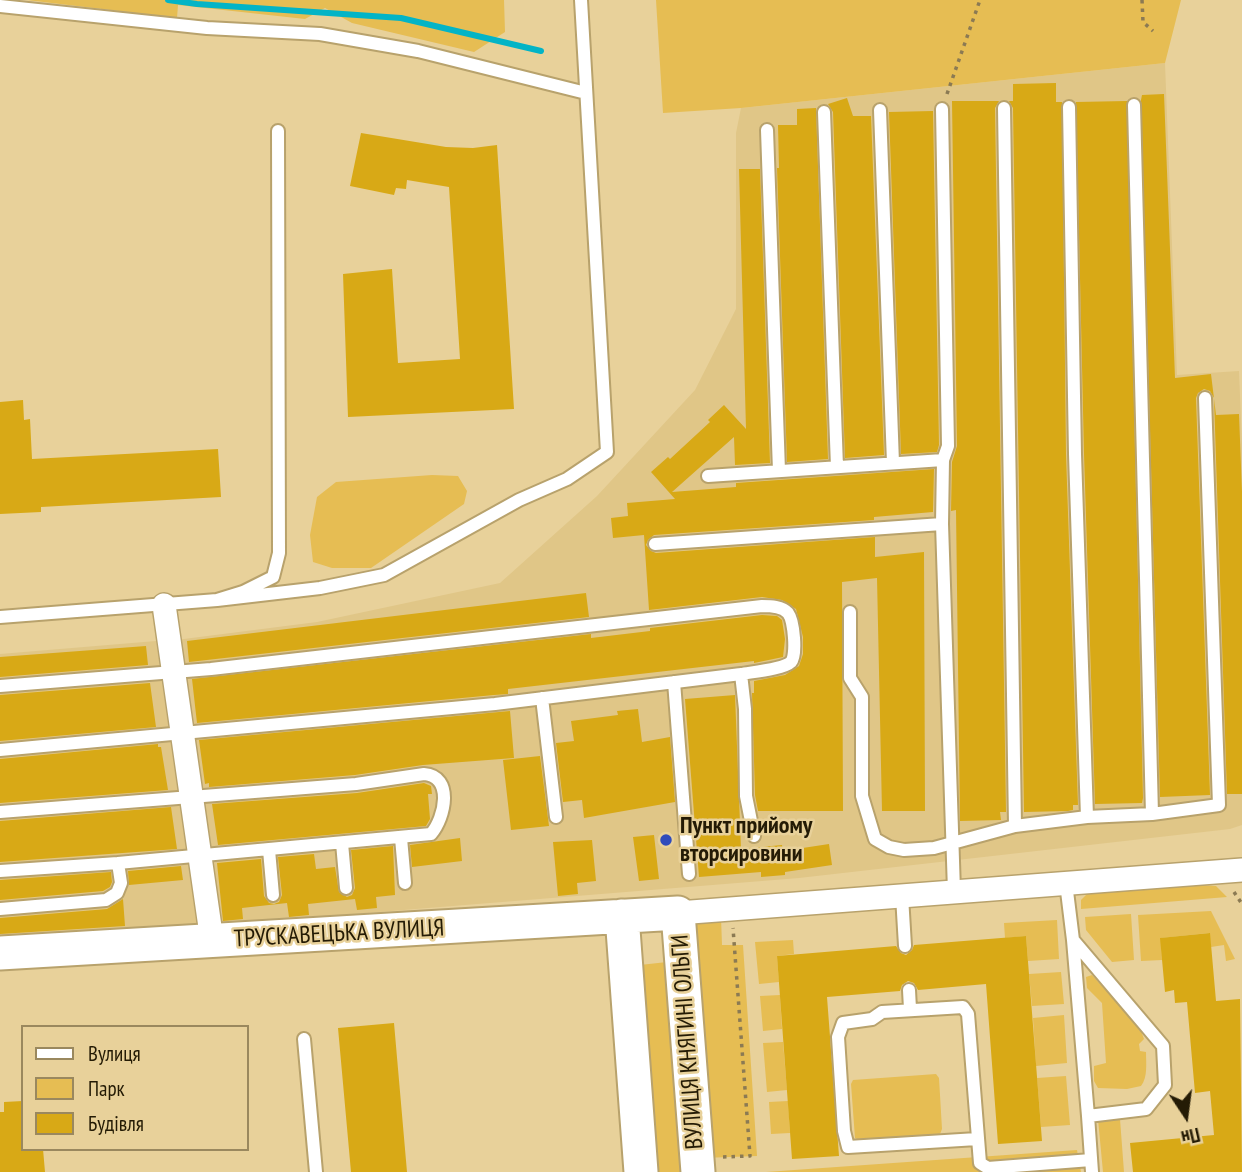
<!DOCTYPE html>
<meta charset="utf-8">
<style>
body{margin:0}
#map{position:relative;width:1242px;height:1172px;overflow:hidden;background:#e8d19a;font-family:"PT Sans Narrow",sans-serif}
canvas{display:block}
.legend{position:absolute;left:21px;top:1025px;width:228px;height:126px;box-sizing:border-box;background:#e8d19a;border:2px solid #9a885e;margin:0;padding:9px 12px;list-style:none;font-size:21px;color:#241b05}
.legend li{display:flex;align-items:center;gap:14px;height:35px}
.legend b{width:35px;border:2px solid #9a885e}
.north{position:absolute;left:1151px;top:1081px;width:70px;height:70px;-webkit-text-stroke:5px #e8d19a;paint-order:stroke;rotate:167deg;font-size:19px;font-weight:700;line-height:28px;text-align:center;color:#241b05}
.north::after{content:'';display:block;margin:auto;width:24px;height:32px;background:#241b05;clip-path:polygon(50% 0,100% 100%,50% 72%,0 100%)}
</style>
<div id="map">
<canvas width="1242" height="1172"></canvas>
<ul class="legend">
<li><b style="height:9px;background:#fff"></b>Вулиця</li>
<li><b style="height:19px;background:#e6bd53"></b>Парк</li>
<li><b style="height:19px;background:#d8a916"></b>Будівля</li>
</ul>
<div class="north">Пн</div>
</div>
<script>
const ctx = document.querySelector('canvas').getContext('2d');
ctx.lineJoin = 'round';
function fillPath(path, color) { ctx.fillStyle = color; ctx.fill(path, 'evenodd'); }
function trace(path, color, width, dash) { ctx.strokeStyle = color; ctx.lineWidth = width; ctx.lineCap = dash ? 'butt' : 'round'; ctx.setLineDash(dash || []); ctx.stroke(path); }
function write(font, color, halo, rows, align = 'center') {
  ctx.font = font + ' "PT Sans Narrow",sans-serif'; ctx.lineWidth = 5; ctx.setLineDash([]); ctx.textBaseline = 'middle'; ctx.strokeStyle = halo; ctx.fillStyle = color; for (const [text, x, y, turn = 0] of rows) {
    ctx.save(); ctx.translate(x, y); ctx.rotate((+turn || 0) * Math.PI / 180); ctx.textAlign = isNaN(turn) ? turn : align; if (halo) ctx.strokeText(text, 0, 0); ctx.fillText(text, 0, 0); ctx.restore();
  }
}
fillPath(new Path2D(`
 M1165 63 1177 375 1239 371 1242 444V825L1230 829 799 878 218 925 176 640 317 622 500 583 597 496 695 390 736 309V133L741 108Z
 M156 641 197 927 0 939V654Z`), '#e0c687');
fillPath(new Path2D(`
 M27 0H504L505 32 474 52 352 23 325 8 305 19 178 5 177 18Z
 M656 0H1181L1165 63 741 108 663 113Z
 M432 475 458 476 467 491 464 504 371 568H332L313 562 310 535 317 497 336 482Z
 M1198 885 1216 886 1227 897 1081 909V900L1089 892Z
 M1211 911 1235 959 1226 961 1224 945 1211 947 1209 933 1161 938 1162 960 1141 961 1138 915Z
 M1131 914 1134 960 1112 962 1086 930 1085 917Z
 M721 917 722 945H743L757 1156 703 1158 692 918Z
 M1057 920 1059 959 1028 961 1026 936 1005 938 1004 923Z
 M793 940 794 954 777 956 779 982 759 984 755 942Z
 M667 962 683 1172H655L640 965Z
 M1061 972 1064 1004 1032 1006 1029 974Z
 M1092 975 1140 1028 1144 1039 1139 1044 1140 1051 1146 1052C1146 1063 1148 1077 1141 1086L1127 1089 1098 1088 1094 1081V1066L1106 1063 1102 1003 1087 988 1086 977Z
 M780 995 782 1029 763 1031 760 996Z
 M1064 1015 1067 1063 1036 1066 1033 1018Z
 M783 1042 787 1090 767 1092 763 1043Z
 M936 1074 939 1078 942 1129 940 1134 859 1140 855 1138 851 1084 853 1080Z
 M1066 1076 1070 1125 1041 1127 1037 1078Z
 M788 1101 790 1133 771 1134 769 1102Z
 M1136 1116 1120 1119 1124 1172H1103L1098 1119Z
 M1077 1150 1081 1172H766Z`), '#e6bd53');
trace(new Path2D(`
 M168 0 197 4 401 18 541 51`), '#03b4c6', 6);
fillPath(new Path2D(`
 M1056 83V102H1062L1066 454 1078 805H1073V810L1068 811 1024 812 1013 108 1009 101H1013V84Z
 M1164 94 1175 378 1211 374 1216 415 1239 414 1242 492V794H1227L1214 398 1210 391 1204 389 1198 393 1196 398 1210 795 1160 797 1141 100 1142 95Z
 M847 98 853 116H871L884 455 845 458 833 112 828 104Z
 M952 101H999L995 108 1006 812H1000L1001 820 960 821 956 510 951 511 952 462 957 446Z
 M1127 101 1143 798 1142 803 1095 804 1084 454 1076 102Z
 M816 108 828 459 787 462 777 168H779L778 125H797V109Z
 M933 111 939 445 937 452 901 454 889 112Z
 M361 133 446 147 473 148 497 145 514 409 348 417 343 274 392 269 398 363 460 359 449 187 407 180 406 189 396 188 394 195 350 186Z
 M739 169H760L770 463 735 465 734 437 672 492 736 487V483L934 469 933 512 874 517V520L654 535 648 540 646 545 651 551 656 553 875 537V557L924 552 925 811H882L877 578 842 582 843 811H758L755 795 752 693H754V681L785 675 799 666 803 654V637L796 609 782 600 762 597 649 610 644 535 613 538 611 518 628 516 627 503 675 499 651 472 668 457 670 459 710 422 708 420 724 405 746 429Z
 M23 400 24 420 30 419 32 459 218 449 221 497 41 507V512L0 514V402Z
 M586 593 589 617 189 662 187 641Z
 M762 615 777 616 782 620 785 639 783 657 754 663V661L508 689V694L494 695 197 723 192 679 591 634V638L650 631V628Z
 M146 646 148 665 0 677V657Z
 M150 683 156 727 0 741V695Z
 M735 695 741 849 782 845 783 851 829 844 832 865 785 872V875L761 877V872L699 877 685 699Z
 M638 709 642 742 670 737 675 802 584 818 582 800 563 802 556 743 574 741 571 721 618 715 617 711Z
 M510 711 514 758 423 765 355 775 209 787V783L205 784 199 740Z
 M158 744V747H161L168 790 0 803V759Z
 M540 756 549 826 511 830 503 760Z
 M424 783 431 786 432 794H428L430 819 426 826 218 845 212 804 357 793Z
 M171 807 177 849 0 862V821Z
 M654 835 659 879 639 881 633 837Z
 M460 838 462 861 412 867 410 845Z
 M592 840 596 881 577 883 578 894 558 896 553 842Z
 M393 846 395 895 376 897 377 908 357 910 355 899 308 904 309 915 289 917 287 903 242 908 243 919 223 921 217 863 261 859 264 896 269 903 274 904 279 902 282 895 278 857 314 854 316 869 335 867 339 892 347 897 352 895 355 888 351 850Z
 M181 866 183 880 129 885 128 871Z
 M111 872 112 882 110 887 103 891 0 900V880Z
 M123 899 125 926 0 934V918L107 909Z
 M1210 933 1216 1001 1240 999 1242 1172H1133L1130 1143 1214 1135 1210 1091 1195 1093 1187 1002 1175 1003 1174 990 1165 992 1160 938Z
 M1026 936 1042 1141 998 1144 986 984 918 990 914 983 908 981 902 985 900 991 827 997 839 1156 792 1159 777 956 896 946 901 953 906 955 912 950 914 945Z
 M394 1023 407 1172H351L338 1028Z
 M23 1101V1149H43L45 1172H0V1112H4V1102Z`), '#d8a916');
const lane = new Path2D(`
 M0 6 207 28 320 34 418 51 586 93
 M1134 105 1152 814
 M1069 107 1075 454 1087 817
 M1004 108 1015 826
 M942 109 948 446 943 460 942 524 954 891
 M880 110 893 463
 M824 112 837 467
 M767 130 779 471
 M708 476 943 460
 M655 544 942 524
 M217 600 320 588 384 575 519 500 567 479 607 452 581 0
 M850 612V678L862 697V796L875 839 889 847 904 850 934 848 1015 826 1087 817 1152 814 1219 805 1205 398
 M0 617 217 600 243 592 273 577 279 553 278 131
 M674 682 689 874
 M0 686 211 669 762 606C770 606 782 606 788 613 794 621 797 655 791 662 784 669 752 672 741 674
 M542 698 556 817
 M0 750 495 704 741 674 745 709 746 796 754 836
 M0 812 356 784 424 774C454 776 445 818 431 834L118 863
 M401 838 405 883
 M342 843 346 888
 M269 850 273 895
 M0 871 118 863 121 883 117 893 106 900 0 909
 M1066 883 1073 940 1163 1046 1165 1085 1146 1109 1088 1116 1092 1172
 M902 896 905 946
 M1073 940 1088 1116
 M909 990 910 1009
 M304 1039 316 1172
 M977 1139 848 1147 844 1131 838 1037 843 1023 872 1019 882 1012 963 1007 968 1014 980 1163 988 1168 1091 1160`);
const street = new Path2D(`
 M164 605 212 941
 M678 913 1242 870`);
const secondary = new Path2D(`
 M622 916 641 1172
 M0 953 678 913 698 1172`);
trace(lane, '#b8a26c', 16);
trace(street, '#b8a26c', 26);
trace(secondary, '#b8a26c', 37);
trace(new Path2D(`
 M1142 0 1143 22 1153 31
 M947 94 980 0
 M1234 892 1242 904
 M723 1157 750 1156 733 928`), '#8b7a53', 3.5, [3.5, 5]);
trace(lane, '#fff', 12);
trace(street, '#fff', 23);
trace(secondary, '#fff', 33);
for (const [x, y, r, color] of [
 [666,840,7,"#2f4bbb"]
]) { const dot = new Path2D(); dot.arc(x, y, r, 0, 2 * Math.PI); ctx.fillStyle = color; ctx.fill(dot); trace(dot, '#e8d19a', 2.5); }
write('bold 24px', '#241b05', '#e8d19a', [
 ["Пункт прийому",680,826],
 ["вторсировини",680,854]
], 'left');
write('24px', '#241b05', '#e8d19a', [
 ["ТРУСКАВЕЦЬКА ВУЛИЦЯ",339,934,-3],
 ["ВУЛИЦЯ КНЯГИНІ ОЛЬГИ",688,1042,-94]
]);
</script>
